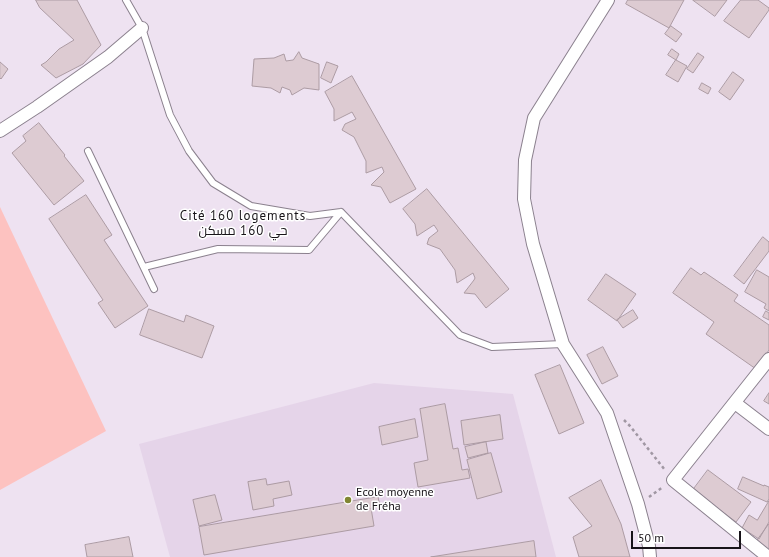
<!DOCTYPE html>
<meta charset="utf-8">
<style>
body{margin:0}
#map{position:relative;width:769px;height:557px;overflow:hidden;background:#eee2f1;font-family:"PT Sans",sans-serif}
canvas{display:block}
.scale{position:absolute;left:631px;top:531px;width:110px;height:18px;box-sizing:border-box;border:2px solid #171318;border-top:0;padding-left:5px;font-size:12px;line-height:14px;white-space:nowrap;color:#171318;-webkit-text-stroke:3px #fff;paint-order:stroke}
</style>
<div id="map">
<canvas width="769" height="557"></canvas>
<div class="scale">50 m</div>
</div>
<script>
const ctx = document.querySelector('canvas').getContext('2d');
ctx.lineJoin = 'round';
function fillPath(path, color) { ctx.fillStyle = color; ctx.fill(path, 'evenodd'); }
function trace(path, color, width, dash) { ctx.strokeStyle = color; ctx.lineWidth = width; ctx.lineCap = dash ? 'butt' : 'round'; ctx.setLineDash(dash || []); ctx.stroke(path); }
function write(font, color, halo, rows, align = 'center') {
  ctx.font = font + ' "PT Sans",Cairo,sans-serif'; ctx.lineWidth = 3; ctx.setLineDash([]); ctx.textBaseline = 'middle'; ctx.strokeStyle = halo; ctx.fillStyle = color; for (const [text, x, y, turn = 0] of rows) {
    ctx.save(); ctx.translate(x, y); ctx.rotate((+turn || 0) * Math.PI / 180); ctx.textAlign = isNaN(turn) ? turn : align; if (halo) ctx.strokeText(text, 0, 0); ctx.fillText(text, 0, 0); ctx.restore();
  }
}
fillPath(new Path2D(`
 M374 383 513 394 556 557H170L139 444Z`), '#e5d4e9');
fillPath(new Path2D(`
 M0 207 106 431 0 490Z`), '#fdc2c0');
const building = new Path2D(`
 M36 0H77L101 45 83 64 56 78 41 65 46 62 59 49 74 40 40 8Z
 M628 0H684L669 28 626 4Z
 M693 0H727L715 16Z
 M741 0H758L769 8V10L749 38 724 21Z
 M671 26 682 34 676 42 665 34Z
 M672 49 679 54 676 60 668 55Z
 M299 52 302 58 319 64V90L304 88 292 95 290 90 282 87 280 93 271 88 252 86 254 59 274 58 284 54 286 61 293 60Z
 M698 53 704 57 693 73 687 69Z
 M676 60 687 66 678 82 666 75Z
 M0 62 8 69 1 79 0 78Z
 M327 62 338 66 331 83 321 78Z
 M733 72 744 80 730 100 719 92Z
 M352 76 416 189 390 203 381 187 371 185 384 172 382 167 366 173V161L354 137 342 130 345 124 356 119 352 112 334 121V109L325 92Z
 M702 83 711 88 708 94 699 89Z
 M39 123 65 155 64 156 84 181 54 205 12 153 26 141 23 136Z
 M427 189 509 289 486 308 475 294 464 293 474 280 475 278 473 273 457 283 455 270 440 249 427 244 429 238 438 231 434 225 417 236 415 224 403 209Z
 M86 195 112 235 104 240 148 306 115 328 98 303 103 300 49 219Z
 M763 237 769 242V251L744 284 734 276Z
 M691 268 701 275 704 272 738 295 734 301 769 325V350L756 369 706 334 714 322 673 293Z
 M757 270 769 277V311L764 308 766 304 745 292Z
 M606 274 636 294 617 321 588 300Z
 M149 309 184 322 186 315 214 326 202 358 140 335Z
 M633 310 638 318 623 328 617 320Z
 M766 311 769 313V320L763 317Z
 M603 347 618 376 602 384 587 355Z
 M560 365 584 423 559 434 535 375Z
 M769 393V404L764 401Z
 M445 404 453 449 458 448 462 470 468 469 470 478 418 487 414 463 428 460 420 409Z
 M500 415 503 439 464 445 461 421Z
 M415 419 418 437 382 445 379 427Z
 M486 442 488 453 468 458 465 447Z
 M491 453 502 492 477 499 467 460Z
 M708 470 751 502 736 522 693 490Z
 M743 477 764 486V485L769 487V499L767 502 738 489Z
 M266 479 267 485 289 481 292 495 273 499 274 506 253 510 248 482Z
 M601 480 621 524 630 557H579L573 537 592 526 569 498Z
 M215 495 222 520 199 526 193 500Z
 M378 497 380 506 371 508 374 526 204 555 199 527Z
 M769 501V522L759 539 742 528 749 515 757 520Z
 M769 524V551L756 542Z
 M129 537 133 557H87L85 545Z
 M534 541 536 557H431Z`);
fillPath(building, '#ddcbd2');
trace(building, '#ac9ba3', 1);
const service = new Path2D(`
 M126 0 142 28 170 115 189 151 213 183 251 206 310 216 341 212
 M88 151 154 289
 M144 267 218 249 309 250 341 212 460 335 492 347 563 344`);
const minor = new Path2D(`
 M608 0 534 118 525 160 524 199 533 244 563 344 607 413 638 504 649 546 650 557
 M0 131 37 107 108 57 142 28
 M735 403 769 429
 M768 557 673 480 769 359`);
trace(service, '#8b818e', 8);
trace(minor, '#8b818e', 14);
trace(new Path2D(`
 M624 420 630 426 665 470
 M649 497 663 487`), '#a097a3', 2.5, [3, 3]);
trace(service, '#fff', 6);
trace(minor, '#fff', 12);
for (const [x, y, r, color] of [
 [348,500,4,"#808632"]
]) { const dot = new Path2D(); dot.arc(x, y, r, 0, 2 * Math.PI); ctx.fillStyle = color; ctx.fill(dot); trace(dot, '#fff', 1.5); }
write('12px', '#171318', '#fff', [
 ["Ecole moyenne",356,493],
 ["de Fréha",356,507]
], 'left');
ctx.letterSpacing = '1px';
write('13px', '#171318', '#fff', [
 ["Cité 160 logements",243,216],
 ["حي 160 مسكن",243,231]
]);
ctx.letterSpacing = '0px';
</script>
